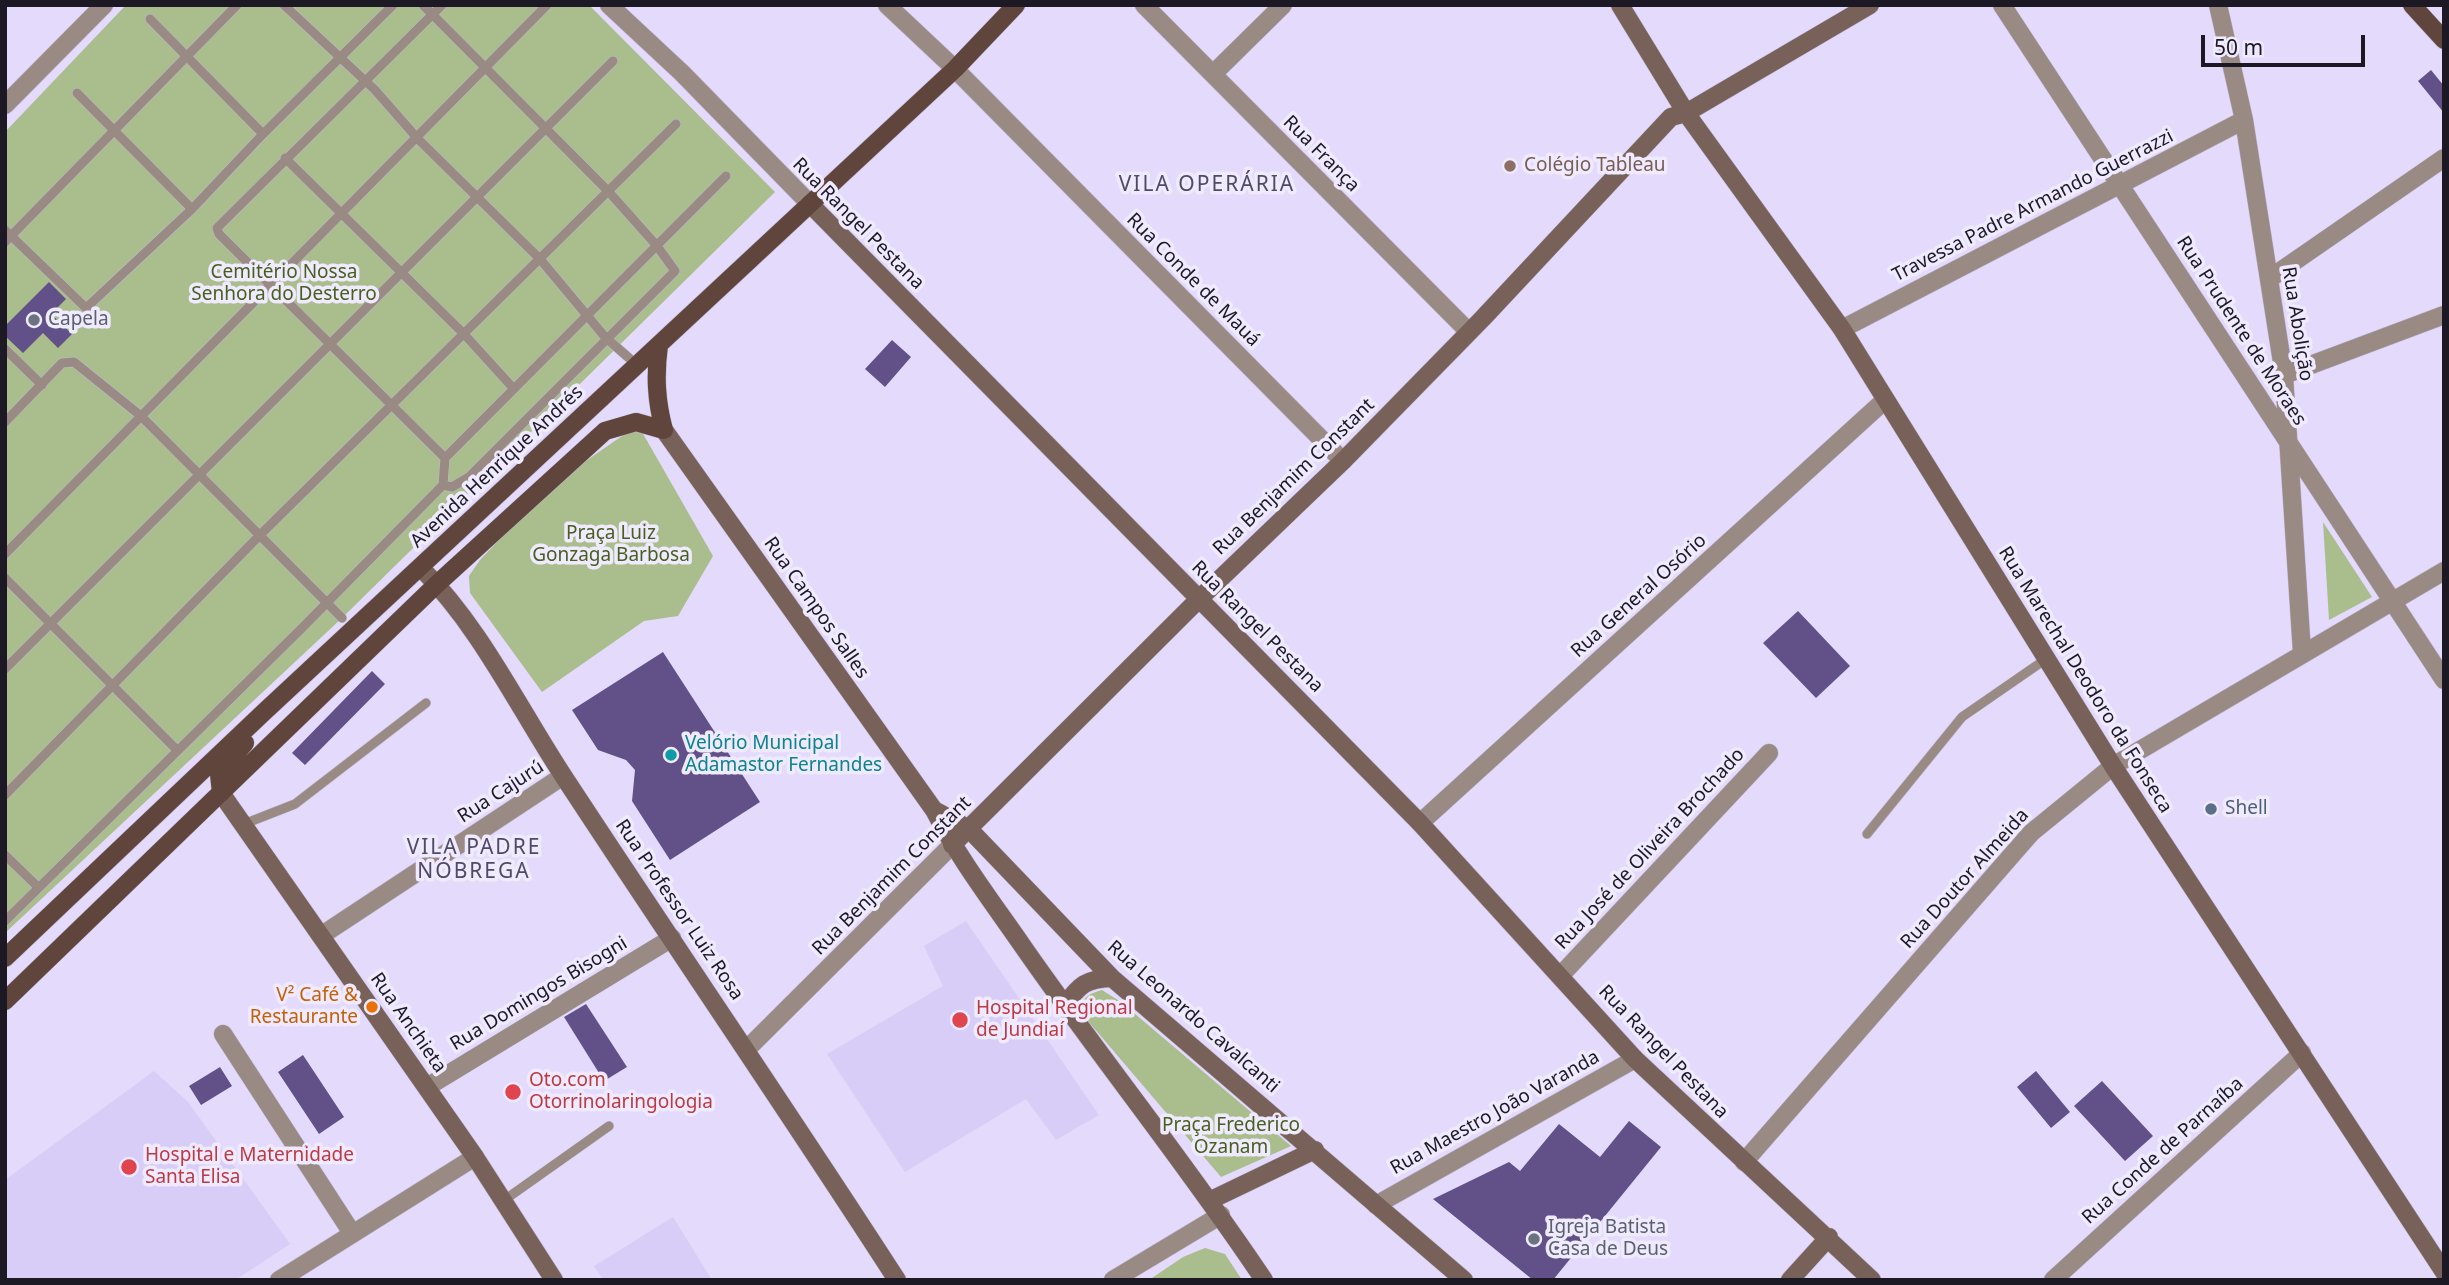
<!DOCTYPE html>
<meta charset="utf-8">
<style>
body{margin:0}
#map{position:relative;width:2449px;height:1285px;overflow:hidden;background:#e3dafc;font-family:"Noto Sans",sans-serif}
canvas{display:block}
.frame{position:absolute;inset:0;border:7px solid #1c1925;pointer-events:none}
.scale{position:absolute;left:2201px;top:35px;width:164px;height:32px;box-sizing:border-box;border:4px solid #1c1925;border-top:0;padding-left:9px;font-size:21px;line-height:24px;white-space:nowrap;color:#1c1925;-webkit-text-stroke:5px #efeafe;paint-order:stroke}
</style>
<div id="map">
<canvas width="2449" height="1285"></canvas>
<div class="frame"></div>
<div class="scale">50 m</div>
</div>
<script>
const ctx = document.querySelector('canvas').getContext('2d');
ctx.lineJoin = 'round';
function fillPath(path, color) { ctx.fillStyle = color; ctx.fill(path, 'evenodd'); }
function trace(path, color, width, dash) { ctx.strokeStyle = color; ctx.lineWidth = width; ctx.lineCap = dash ? 'butt' : 'round'; ctx.setLineDash(dash || []); ctx.stroke(path); }
function write(font, color, halo, rows, align = 'center') {
  ctx.font = font + ' "Noto Sans",sans-serif'; ctx.lineWidth = 7; ctx.setLineDash([]); ctx.textBaseline = 'middle'; ctx.strokeStyle = halo; ctx.fillStyle = color; for (const [text, x, y, turn = 0] of rows) {
    ctx.save(); ctx.translate(x, y); ctx.rotate((+turn || 0) * Math.PI / 180); ctx.textAlign = isNaN(turn) ? turn : align; if (halo) ctx.strokeText(text, 0, 0); ctx.fillText(text, 0, 0); ctx.restore();
  }
}
fillPath(new Path2D(`
 M966 921 1099 1115 1056 1140 1026 1099 905 1172 827 1054 943 986 924 946Z
 M154 1071 188 1102 290 1244 235 1280H5V1180Z
 M673 1217 712 1280H603L594 1266Z`), '#d7cdf6');
fillPath(new Path2D(`
 M126 5H589L775 192 342 618 5 933V132Z
 M638 425 713 556 678 616 644 621 542 692 470 593 469 576 480 560 551 485Z
 M2323 522 2372 597 2329 620Z
 M1102 990 1121 1002 1291 1146 1221 1177 1082 1014C1079 999 1088 994 1102 990Z
 M1205 1248 1225 1254 1242 1280H1149L1183 1257Z`), '#aabd8c');
fillPath(new Path2D(`
 M2431 70 2444 86V113L2418 81Z
 M49 282 66 299 51 314 72 334 58 348 43 333 23 353 5 336V326Z
 M892 340 911 357 885 387 865 369Z
 M1798 611 1850 666 1816 698 1763 643Z
 M663 652 760 802 670 860 632 801 635 770 626 760 598 750 572 710Z
 M372 671 385 684 305 765 292 753Z
 M586 1004 627 1067 604 1081 564 1017Z
 M303 1055 344 1117 319 1134 278 1072Z
 M220 1067 232 1086 201 1105 189 1086Z
 M2036 1071 2070 1112 2051 1128 2017 1087Z
 M2102 1081 2153 1136 2125 1161 2074 1106Z
 M1629 1121 1661 1147 1553 1280H1533L1433 1199 1509 1162 1520 1171 1559 1124 1600 1157Z`), '#625188');
const lane = new Path2D(`
 M284 5 375 90 418 139 540 259 605 337 637 365
 M423 5 609 192 657 246 675 271 469 477 452 487 443 485
 M442 5 217 228 219 234 445 458
 M150 19 263 134 393 5
 M77 93 192 209
 M285 158 464 334 514 389
 M5 230 86 308 192 209 263 134
 M5 242 237 5
 M5 349 42 385
 M5 422 62 363 74 362 141 416 342 618
 M5 554 547 5
 M5 578 177 750
 M5 669 613 61
 M5 795 259 536 676 124
 M244 824 295 804 426 703
 M1867 834 1962 717 2046 659
 M5 855 38 887
 M5 921 302 628 443 485 445 458 726 176
 M503 1201 609 1126`);
const street = new Path2D(`
 M609 5 682 73 810 204
 M887 5 955 69 1343 461
 M1144 5 1469 332
 M2002 5 2444 680
 M2218 5 2244 120 2284 375 2302 653
 M1213 74 1283 5
 M5 105 104 5
 M2269 279 2444 158
 M1842 329 2244 120
 M2284 375 2444 315
 M1420 823 1885 400
 M322 935 563 776
 M1561 975 1769 753
 M223 1034 352 1233
 M747 1049 952 845
 M427 1087 672 938
 M1744 1162 2031 833 2113 766 2444 571
 M1376 1205 1635 1059
 M279 1280 475 1157
 M1113 1280 1221 1215
 M2053 1280 2302 1053`);
const secondary = new Path2D(`
 M1620 5 1686 113 1842 329 2113 766 2444 1272
 M810 204 1420 823 1635 1059 1872 1280
 M664 430 934 810C959 859 993 903 1024 948 1102 1060 1188 1166 1264 1280
 M421 568C481 628 518 707 564 777 674 945 788 1111 897 1280
 M221 793 475 1157 554 1280
 M934 810 969 829 1112 978 1464 1280
 M952 845 1199 599 1343 461 1483 318 1671 117 1686 113 1870 5
 M1064 1006C1080 984 1086 979 1112 978
 M1211 1200 1315 1150
 M1790 1280 1829 1237`);
const primary = new Path2D(`
 M2412 5 2444 40
 M221 793 219 774 245 743
 M5 958 263 713 955 69 1016 5
 M5 1001 437 584 605 431 636 422 664 430C656 400 655 375 659 345`);
trace(lane, '#bfb7d5', 10);
trace(street, '#bfb7d5', 19);
trace(secondary, '#bfb7d5', 19);
trace(primary, '#bfb7d5', 19);
trace(lane, '#9a8a84', 9);
trace(street, '#9a8a84', 18);
trace(secondary, '#776159', 18);
trace(primary, '#5f453b', 18);
for (const [x, y, r, color] of [
 [1510,166,7,"#8d6e63"],
 [34,320,7,"#6b7280"],
 [671,755,7,"#0f9aa8"],
 [2211,809,7,"#5c6f8a"],
 [372,1007,7,"#e8710a"],
 [960,1020,9,"#e0444e"],
 [513,1092,9,"#e0444e"],
 [129,1167,9,"#e0444e"],
 [1534,1239,7,"#6b7280"]
]) { const dot = new Path2D(); dot.arc(x, y, r, 0, 2 * Math.PI); ctx.fillStyle = color; ctx.fill(dot); trace(dot, '#efeafe', 2.5); }
write('19px', '#1c1925', '#efeafe', [
 ["Rua França",1321,154,45],
 ["Travessa Padre Armando Guerrazzi",2033,206,-27],
 ["Rua Rangel Pestana",858,224,45],
 ["Rua Conde de Mauá",1193,280,45],
 ["Rua Abolição",2297,324,81],
 ["Rua Prudente de Moraes",2241,331,57],
 ["Avenida Henrique Andrés",497,467,-43],
 ["Rua Benjamim Constant",1294,477,-44],
 ["Rua General Osório",1639,596,-42],
 ["Rua Campos Salles",816,608,55],
 ["Rua Rangel Pestana",1257,627,45],
 ["Rua Marechal Deodoro da Fonseca",2085,680,58],
 ["Rua Cajurú",501,792,-33],
 ["Rua José de Oliveira Brochado",1650,849,-47],
 ["Rua Benjamim Constant",892,876,-45],
 ["Rua Doutor Almeida",1965,879,-48],
 ["Rua Professor Luiz Rosa",679,910,56],
 ["Rua Domingos Bisogni",539,994,-31],
 ["Rua Leonardo Cavalcanti",1193,1017,41],
 ["Rua Anchieta",408,1023,55],
 ["Rua Rangel Pestana",1663,1052,46],
 ["Rua Maestro João Varanda",1495,1113,-29],
 ["Rua Conde de Parnaíba",2163,1151,-42]
]);
write('19px', '#785e54', '#efeafe', [
 ["Colégio Tableau",1524,166]
], 'left');
write('19px', '#495f1e', '#efeafe', [
 ["Cemitério Nossa",284,273],
 ["Senhora do Desterro",284,295],
 ["Praça Luiz",611,534],
 ["Gonzaga Barbosa",611,556],
 ["Praça Frederico",1231,1126],
 ["Ozanam",1231,1148]
]);
write('19px', '#5b616d', '#efeafe', [
 ["Capela",48,320],
 ["Igreja Batista",1548,1228],
 ["Casa de Deus",1548,1250]
], 'left');
write('19px', '#0d838f', '#efeafe', [
 ["Velório Municipal",685,744],
 ["Adamastor Fernandes",685,766]
], 'left');
write('19px', '#4e5e75', '#efeafe', [
 ["Shell",2225,809]
], 'left');
write('19px', '#c56008', '#efeafe', [
 ["V² Café &",358,996],
 ["Restaurante",358,1018]
], 'right');
write('19px', '#be3a42', '#efeafe', [
 ["Hospital Regional",976,1009],
 ["de Jundiaí",976,1031],
 ["Oto.com",529,1081],
 ["Otorrinolaringologia",529,1103],
 ["Hospital e Maternidade",145,1156],
 ["Santa Elisa",145,1178]
], 'left');
ctx.letterSpacing = '2px';
write('21px', '#514a66', '#efeafe', [
 ["VILA OPERÁRIA",1207,185],
 ["VILA PADRE",474,848],
 ["NÓBREGA",474,872]
]);
ctx.letterSpacing = '0px';
</script>
